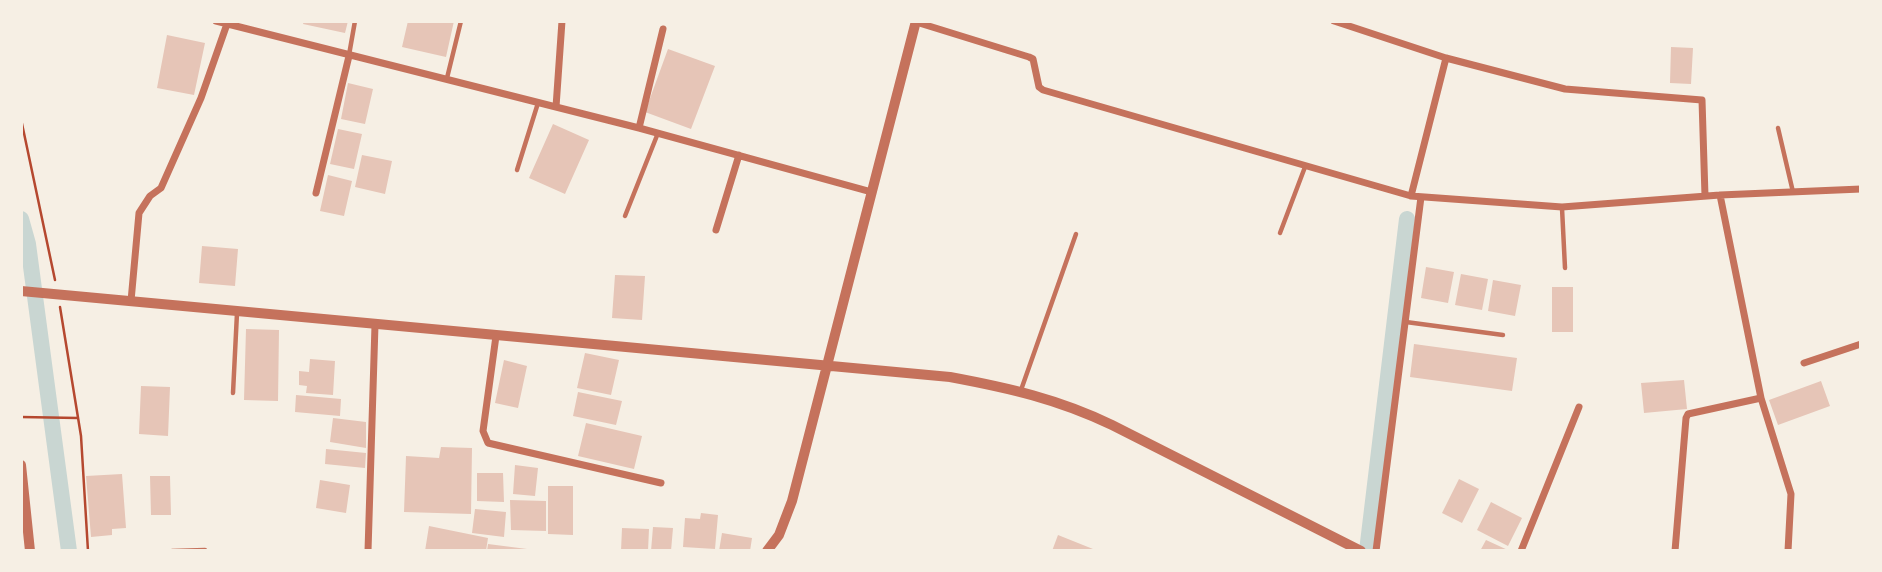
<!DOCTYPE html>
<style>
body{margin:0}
#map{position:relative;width:1882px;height:572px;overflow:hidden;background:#f6efe4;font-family:"Roboto Serif",serif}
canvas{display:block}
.frame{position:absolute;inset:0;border:23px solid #f6efe4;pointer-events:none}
</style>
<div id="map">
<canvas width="1882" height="572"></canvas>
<div class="frame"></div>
</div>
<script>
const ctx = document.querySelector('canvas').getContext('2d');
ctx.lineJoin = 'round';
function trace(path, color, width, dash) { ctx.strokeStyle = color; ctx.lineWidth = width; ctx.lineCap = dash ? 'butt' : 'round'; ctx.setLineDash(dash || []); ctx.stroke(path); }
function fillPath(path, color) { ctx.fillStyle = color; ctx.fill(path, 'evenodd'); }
trace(new Path2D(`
 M21 219 28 244 69 551
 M1367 551 1407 219`), '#c9d6d2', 16);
fillPath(new Path2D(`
 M304 21H348L345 33 303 24Z
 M408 21H454L446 57 402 47Z
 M167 35 205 43 194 95 157 88Z
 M1671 47 1693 48 1691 84 1670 83Z
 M668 49 715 66 691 129 645 112Z
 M348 83 373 89 365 124 341 119Z
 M553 124 589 140 565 194 529 178Z
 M338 129 362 134 354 169 330 164Z
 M362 155 392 161 385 194 355 187Z
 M328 175 352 181 344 216 320 211Z
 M202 246 238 249 235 286 199 283Z
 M1426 267 1454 272 1448 303 1421 298Z
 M1461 274 1488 279 1482 310 1455 305Z
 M615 275 645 276 642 320 612 318Z
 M1493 280 1521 285 1515 316 1488 311Z
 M1552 287H1573V332H1552Z
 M246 329 279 330 278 401 244 400Z
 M1414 344 1517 358 1512 391 1410 377Z
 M585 353 619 360 611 395 577 388Z
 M310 359 335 361 333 395 306 393 307 386 299 385V371L309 372Z
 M504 360 527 366 518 408 495 403Z
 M1684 380 1687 409 1644 413 1641 383Z
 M1821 381 1830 406 1778 425 1769 400Z
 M141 386 170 387 168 436 139 434Z
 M578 392 622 401 616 425 573 416Z
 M296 395 341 399 340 416 295 412Z
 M333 418 366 422V448L330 442Z
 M586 423 642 436 634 469 578 456Z
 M441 447 472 448 471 514 404 512 406 456 439 458Z
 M326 449 366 453 365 468 325 464Z
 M515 465 538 468 535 496 513 494Z
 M477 473H503L504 502 477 501Z
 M122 474 126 528 112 529V535L91 537 86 476Z
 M150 476H170L171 515H151Z
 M1459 479 1479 489 1462 523 1442 513Z
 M320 480 350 485 346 513 316 508Z
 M548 486H573V535L548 534Z
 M510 500 546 501V531L511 530Z
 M1491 502 1522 518 1508 546 1477 530Z
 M475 509 506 512 504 537 472 533Z
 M701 513 718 515 715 549 683 547 685 518 700 519Z
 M429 526 488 538 486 551H425Z
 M653 527 673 528 671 551H651Z
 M622 528 649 529 648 551H621Z
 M722 533 752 538 750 551H719Z
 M1058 535 1098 551H1052Z
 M1486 540 1510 551H1480Z
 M488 544 527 549V551H487Z`), '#e6c5b7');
trace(new Path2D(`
 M21 119 55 280
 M60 307 81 436 88 551
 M21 417 78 418`), '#b5482f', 2.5);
trace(new Path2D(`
 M349 55 355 21
 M447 78 461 21
 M1778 128 1793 192
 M517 170 538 103
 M1562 208 1565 268
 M625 216 658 133
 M1280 233 1305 167
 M1406 322 1503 335
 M1021 390 1076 234
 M233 393 237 313
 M172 551 205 550`), '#c5725c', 4.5);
trace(new Path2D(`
 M216 21 639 128 872 192
 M1334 21 1446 58 1565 89 1702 100 1705 196
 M916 22 1029 57 1033 59 1039 87 1043 90 1411 196 1562 207 1720 195 1861 189
 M556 107 562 21
 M639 128 663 29
 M316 193 349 56
 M1411 196 1446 58
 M716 230 739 155
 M131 301 139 213 150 196 161 188 201 98 227 24
 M496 336 483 431 488 443 661 483
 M1804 363 1861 344
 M1761 398 1791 494 1788 551
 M368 551 375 325
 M1376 551 1421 197
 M1521 551 1579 407
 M1675 551 1686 418 1688 414 1761 398 1720 195`), '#c5725c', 7);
trace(new Path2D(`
 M21 291 950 377C1009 388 1058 399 1112 425L1361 551
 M21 465 30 551
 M767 551 779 535 792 501 916 21`), '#c5725c', 10);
</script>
